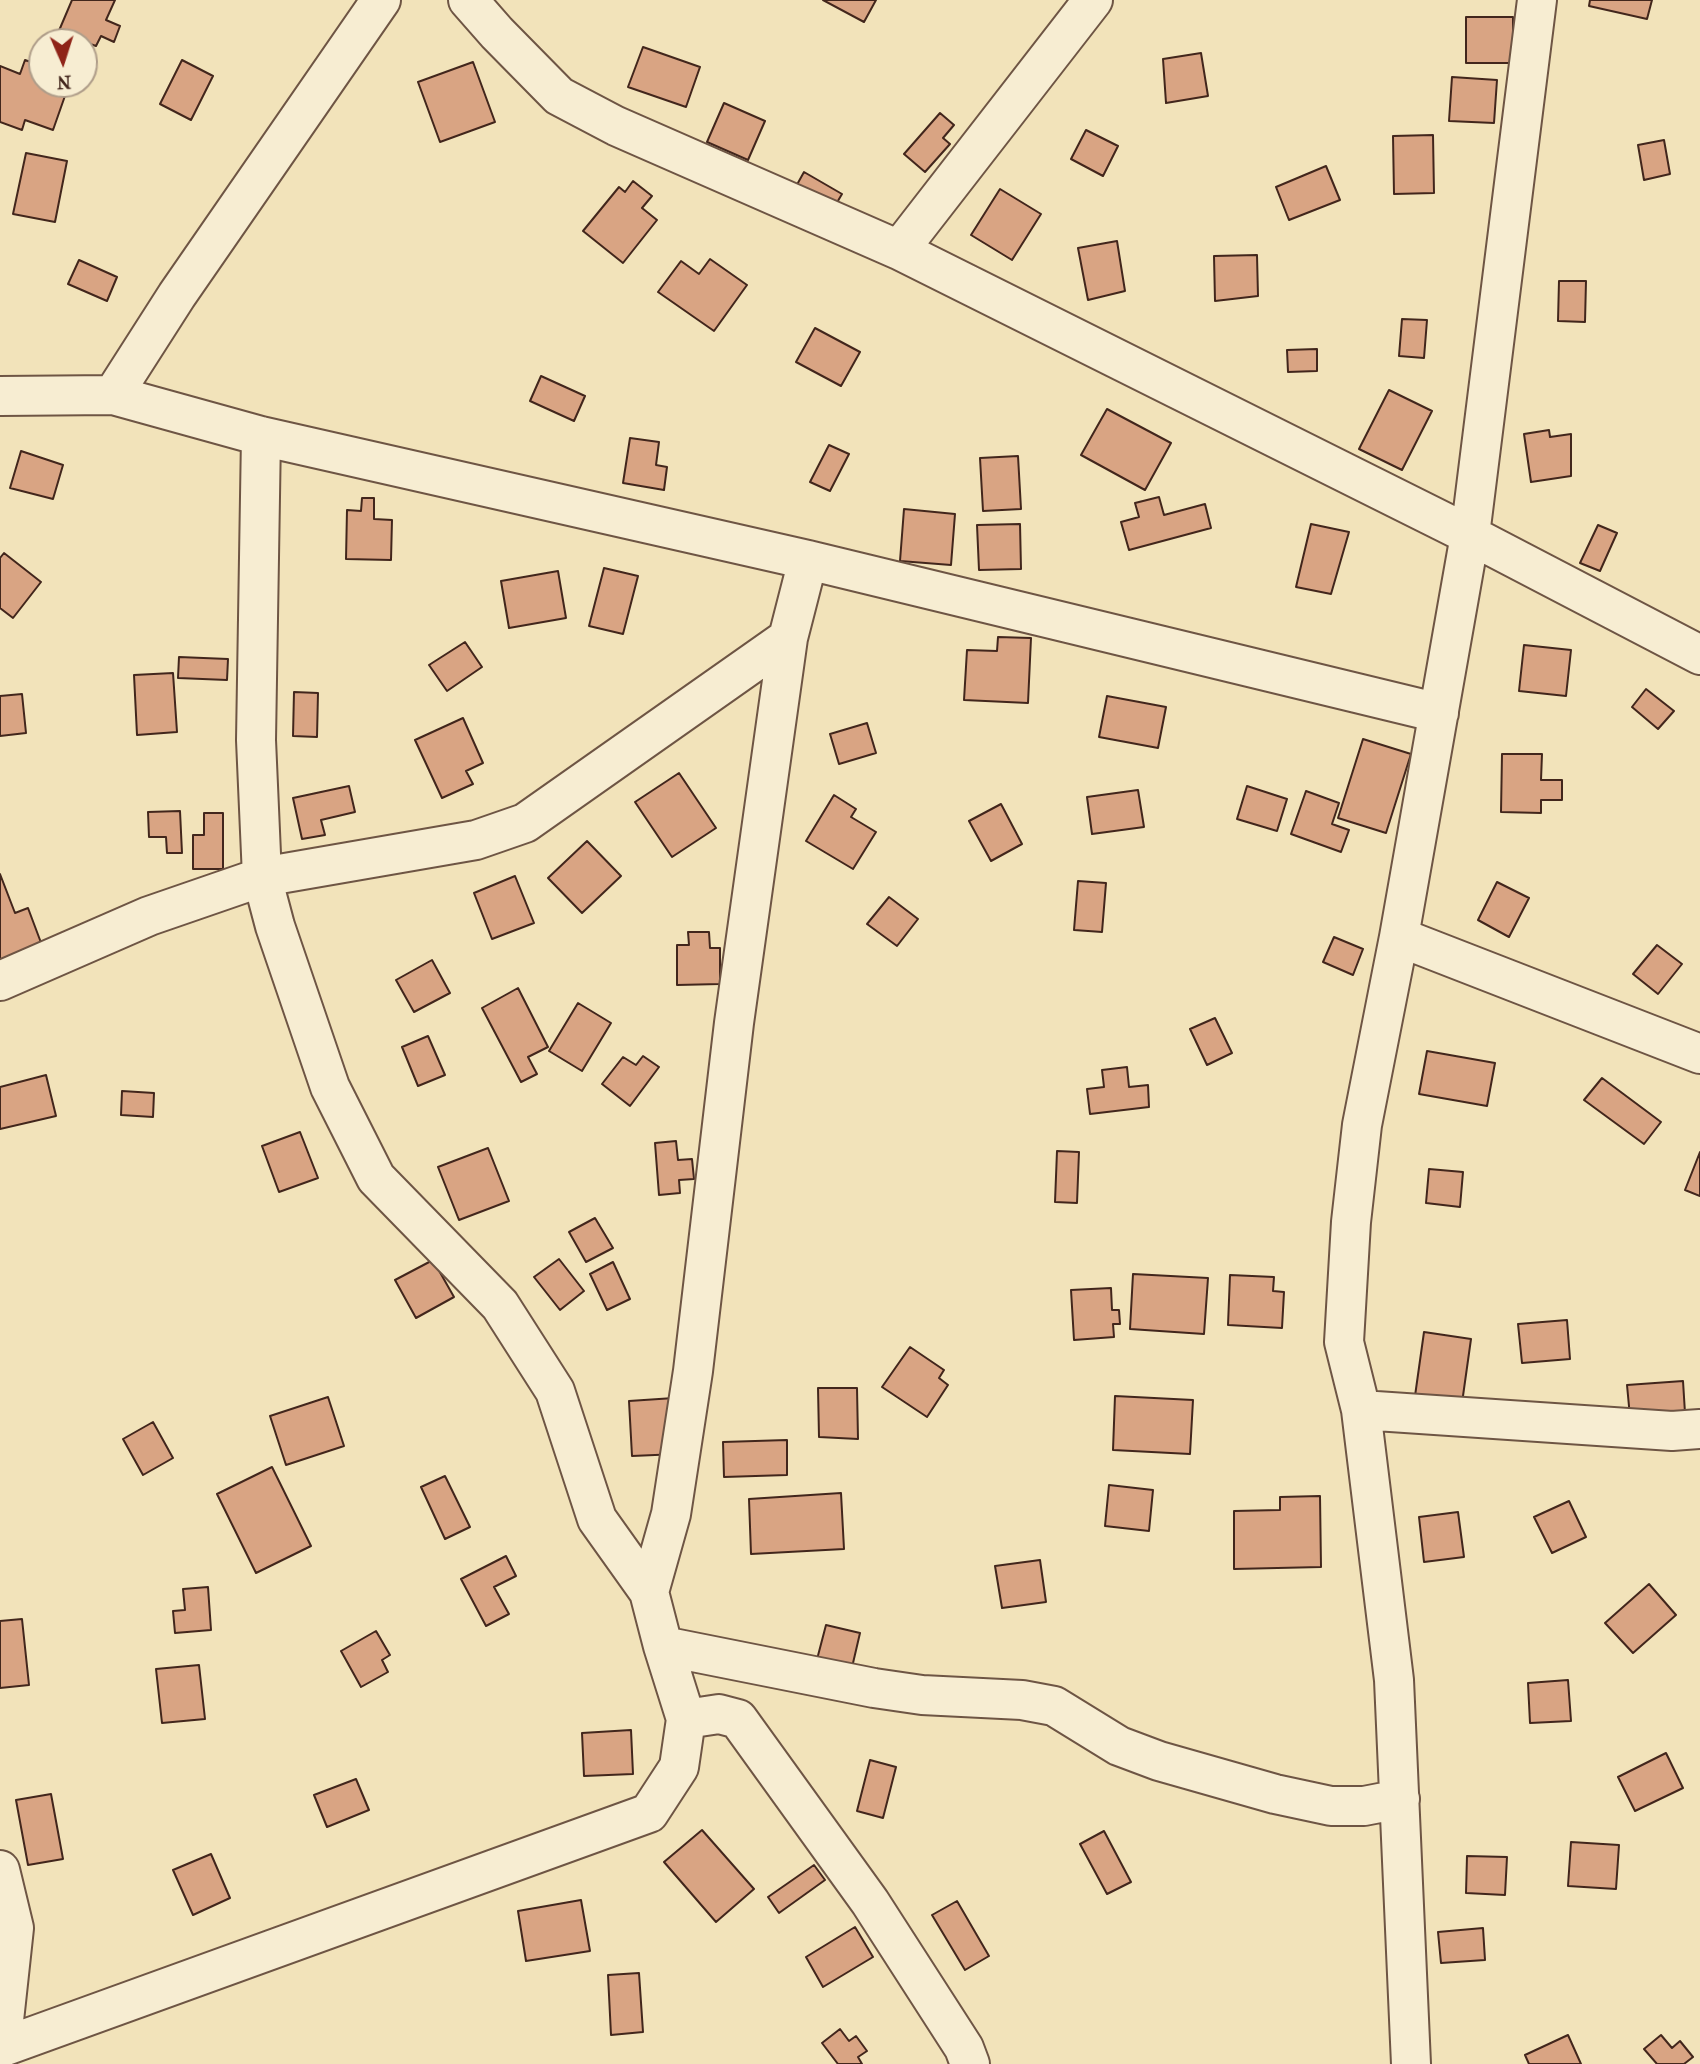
<!DOCTYPE html>
<style>
body{margin:0}
#map{position:relative;width:1700px;height:2064px;overflow:hidden;background:#f2e3ba;font-family:"IM FELL French Canon",serif}
canvas{display:block}
.north{position:absolute;left:28px;top:28px;width:70px;height:70px;box-sizing:border-box;background:#f7edd2;border:2px solid #af9d89;border-radius:50%;rotate:177deg;font-size:19px;font-weight:700;line-height:28px;text-align:center;color:#42261c}
.north::after{content:'';display:block;margin:auto;width:24px;height:32px;background:#8f2418;clip-path:polygon(50% 0,100% 100%,50% 72%,0 100%)}
</style>
<div id="map">
<canvas width="1700" height="2064"></canvas>
<div class="north">N</div>
</div>
<script>
const ctx = document.querySelector('canvas').getContext('2d');
ctx.lineJoin = 'round';
function fillPath(path, color) { ctx.fillStyle = color; ctx.fill(path, 'evenodd'); }
function trace(path, color, width, dash) { ctx.strokeStyle = color; ctx.lineWidth = width; ctx.lineCap = dash ? 'butt' : 'round'; ctx.setLineDash(dash || []); ctx.stroke(path); }
const building = new Path2D(`
 M72 0H115L106 20 120 26 114 42 101 36 96 46 58 33Z
 M823 0H876L864 22Z
 M1590 0H1652L1647 19 1589 6Z
 M1466 17H1513V63H1466Z
 M643 47 700 67 686 107 628 87Z
 M1201 53 1208 96 1166 103 1163 59Z
 M25 60 42 66 41 84 66 93 53 130 25 120 22 130 0 122V66L20 74Z
 M182 60 213 76 191 120 160 104Z
 M473 62 495 122 440 142 418 82Z
 M1452 77 1497 80 1494 123 1449 121Z
 M724 103 765 121 748 160 707 142Z
 M940 113 954 125 943 138 950 144 925 172 904 154Z
 M1086 130 1118 146 1103 176 1071 159Z
 M1433 135 1434 193 1394 194 1393 136Z
 M1664 140 1670 174 1644 180 1638 145Z
 M26 153 67 161 55 222 13 214Z
 M1326 166 1340 200 1289 220 1276 187Z
 M804 172 842 194 832 211 794 190Z
 M633 181 652 196 642 208 657 220 623 263 583 231 619 187 625 192Z
 M1000 189 1041 214 1012 260 971 235Z
 M1117 241 1125 291 1088 300 1078 248Z
 M1257 255 1258 296 1215 301 1214 256Z
 M710 259 747 285 714 331 658 292 681 261 699 274Z
 M79 260 117 277 107 301 68 284Z
 M1559 281H1586L1585 322 1558 321Z
 M1402 319 1427 320 1424 358 1399 356Z
 M815 328 860 352 841 386 796 362Z
 M1317 349V371L1288 372 1287 350Z
 M541 376 585 396 574 421 530 401Z
 M1389 390 1432 411 1402 470 1359 449Z
 M1107 409 1171 443 1145 490 1081 455Z
 M1549 430 1550 437 1571 434V476L1531 482 1524 434Z
 M630 438 659 442 656 465 667 467 664 490 623 483Z
 M829 445 849 454 830 491 810 482Z
 M21 451 63 465 53 499 10 488Z
 M1018 456 1021 509 983 511 980 458Z
 M1159 497 1164 515 1205 504 1211 528 1129 550 1121 522 1139 517 1135 503Z
 M362 498H374V519L392 520 391 560 346 559 347 510 361 511Z
 M904 509 955 514 951 565 900 561Z
 M1020 524 1021 569 979 570 977 525Z
 M1311 524 1349 532 1331 594 1296 587Z
 M1598 525 1617 533 1600 571 1580 563Z
 M4 553 41 582 13 618 0 608V558Z
 M604 568 638 576 623 634 589 626Z
 M558 571 566 618 509 628 501 581Z
 M998 637 1031 638 1028 703 964 700 967 650 997 651Z
 M465 642 482 667 447 691 429 665Z
 M1524 645 1571 650 1566 696 1519 691Z
 M179 657 228 659 227 680 178 678Z
 M173 673 177 732 137 735 134 675Z
 M1646 689 1674 711 1658 729 1632 707Z
 M294 692 318 693 317 737 293 736Z
 M22 694 26 733 0 736V696Z
 M1107 696 1166 707 1158 748 1099 737Z
 M463 718 483 763 466 771 473 784 442 798 415 740Z
 M867 723 876 753 839 764 830 734Z
 M1363 739 1411 754 1386 833 1338 818Z
 M1502 754H1542L1541 780H1562V800H1541V813L1501 812Z
 M679 773 716 828 672 857 635 802Z
 M349 786 355 812 321 820 325 835 302 839 293 798Z
 M1247 786 1287 799 1277 831 1237 819Z
 M1138 790 1144 827 1092 834 1087 797Z
 M1306 791 1339 803 1332 824 1349 830 1341 852 1291 834Z
 M834 795 856 809 851 817 876 832 853 869 806 841Z
 M1001 804 1022 844 991 861 969 821Z
 M180 811 182 853H167L166 837H149L148 812Z
 M204 813H223V869H193V835H204Z
 M587 841 621 876 582 913 548 878Z
 M0 874 15 913 28 908 43 948 0 964Z
 M515 876 534 923 492 939 474 893Z
 M1078 881 1106 883 1102 932 1074 930Z
 M1497 882 1529 898 1509 937 1478 920Z
 M889 897 918 919 897 946 867 924Z
 M688 932H709L710 948H720V984L677 985V945H689Z
 M1334 937 1363 949 1353 975 1323 962Z
 M1657 945 1682 964 1658 994 1633 974Z
 M432 960 450 993 414 1012 396 980Z
 M518 988 548 1047 528 1057 537 1074 521 1082 482 1008Z
 M578 1003 611 1023 582 1071 549 1051Z
 M1215 1018 1232 1053 1207 1065 1190 1029Z
 M428 1036 445 1075 418 1086 402 1047Z
 M1427 1051 1495 1063 1487 1106 1419 1094Z
 M643 1056 659 1067 630 1106 602 1084 623 1057 636 1065Z
 M1127 1067 1129 1087 1148 1085 1149 1107 1090 1114 1087 1089 1104 1087 1102 1070Z
 M46 1075 56 1116 0 1129V1087Z
 M1602 1078 1661 1122 1644 1144 1584 1100Z
 M122 1091 154 1093 153 1117 121 1115Z
 M300 1132 318 1178 279 1192 262 1146Z
 M676 1141 678 1160 692 1159 694 1179 679 1180 680 1193 659 1195 655 1143Z
 M488 1148 509 1201 459 1220 438 1167Z
 M1057 1151 1079 1152 1077 1203 1055 1202Z
 M1700 1152V1196L1685 1190Z
 M1429 1169 1463 1172 1460 1207 1426 1203Z
 M595 1218 613 1248 586 1262 569 1232Z
 M559 1259 584 1291 560 1310 534 1277Z
 M433 1260 454 1297 416 1318 395 1280Z
 M613 1262 630 1299 607 1310 590 1274Z
 M1133 1274 1208 1278 1204 1334 1130 1329Z
 M1230 1275 1274 1277 1273 1291 1284 1292 1282 1328 1228 1325Z
 M1111 1288 1112 1310H1119L1120 1324H1113L1114 1337 1074 1340 1071 1290Z
 M1567 1320 1570 1359 1522 1363 1518 1324Z
 M1424 1332 1471 1339 1462 1403 1415 1396Z
 M910 1347 944 1370 939 1378 948 1385 927 1417 882 1387Z
 M1683 1381 1685 1413 1630 1417 1627 1385Z
 M818 1388H857L858 1439 819 1437Z
 M1115 1396 1193 1400 1190 1454 1113 1450Z
 M328 1397 344 1446 286 1465 270 1416Z
 M674 1398 678 1454 632 1456 629 1401Z
 M153 1422 173 1458 143 1475 123 1439Z
 M787 1440V1475L724 1477 723 1442Z
 M272 1467 311 1546 256 1573 217 1494Z
 M445 1476 470 1527 445 1539 421 1487Z
 M1109 1485 1153 1490 1149 1531 1105 1526Z
 M841 1493 844 1549 751 1554 749 1499Z
 M1320 1496 1321 1567 1234 1569V1511L1280 1510V1497Z
 M1569 1501 1586 1537 1552 1553 1534 1517Z
 M1458 1512 1464 1557 1424 1562 1419 1517Z
 M506 1556 516 1576 494 1587 509 1614 486 1626 461 1579Z
 M1040 1560 1046 1602 1002 1608 995 1566Z
 M1649 1584 1676 1615 1633 1653 1605 1623Z
 M208 1587 211 1630 175 1633 173 1611 185 1610 183 1589Z
 M22 1619 29 1685 0 1688V1621Z
 M826 1625 860 1633 850 1676 815 1667Z
 M376 1631 390 1655 382 1660 388 1672 361 1687 341 1651Z
 M199 1665 205 1719 162 1723 156 1669Z
 M1568 1680 1571 1721 1530 1723 1528 1683Z
 M631 1730 633 1774 584 1776 582 1733Z
 M1666 1753 1683 1788 1635 1811 1618 1777Z
 M870 1760 896 1767 883 1818 857 1811Z
 M356 1779 369 1810 327 1827 314 1795Z
 M51 1794 63 1859 28 1865 16 1800Z
 M702 1830 754 1889 716 1922 664 1862Z
 M1104 1831 1131 1882 1107 1894 1080 1844Z
 M1571 1842 1619 1845 1616 1889 1568 1886Z
 M211 1854 230 1898 193 1915 173 1870Z
 M1467 1856 1507 1857 1505 1895 1466 1893Z
 M814 1865 825 1880 779 1913 768 1897Z
 M581 1900 590 1951 526 1961 518 1911Z
 M957 1901 989 1956 965 1970 932 1915Z
 M855 1927 873 1957 823 1987 806 1957Z
 M1483 1928 1485 1960 1441 1963 1438 1932Z
 M639 1973 643 2032 611 2035 608 1975Z
 M840 2029 849 2041 856 2036 867 2051 858 2057 862 2064H838L822 2043Z
 M1568 2035 1581 2064H1529L1525 2055Z
 M1661 2035 1672 2048 1680 2041 1693 2057 1684 2064H1657L1644 2049Z`);
fillPath(building, '#d9a483');
trace(building, '#42261c', 2);
const minor = new Path2D(`
 M468 0 497 33 559 96 616 126 899 250 1470 535 1700 655
 M899 250 1093 0
 M113 395 261 436 808 560 1439 713
 M0 396 113 395 177 295 381 0
 M1399 937 1700 1054
 M0 981 149 916 262 877 476 840 525 823 788 638
 M1361 1410 1672 1431 1700 1429
 M649 1592 671 1514 693 1371 734 1023 788 638 808 560
 M663 1646 874 1688 922 1695 1022 1700 1054 1706 1119 1746 1159 1761 1275 1794 1331 1806H1364L1400 1799
 M686 1719 719 1714 738 1719 870 1902 964 2048 970 2064
 M0 1870 14 1928 1 2048
 M0 2048 649 1813 679 1767 686 1719 663 1646 649 1592 597 1519 555 1391 500 1305 376 1178 330 1087 275 926 262 877 256 740 261 436
 M1411 2064 1394 1680 1361 1410 1344 1342 1351 1222 1362 1125 1399 937 1470 535 1537 0`);
trace(minor, '#6e5544', 42);
trace(minor, '#f7edd2', 38);
</script>
